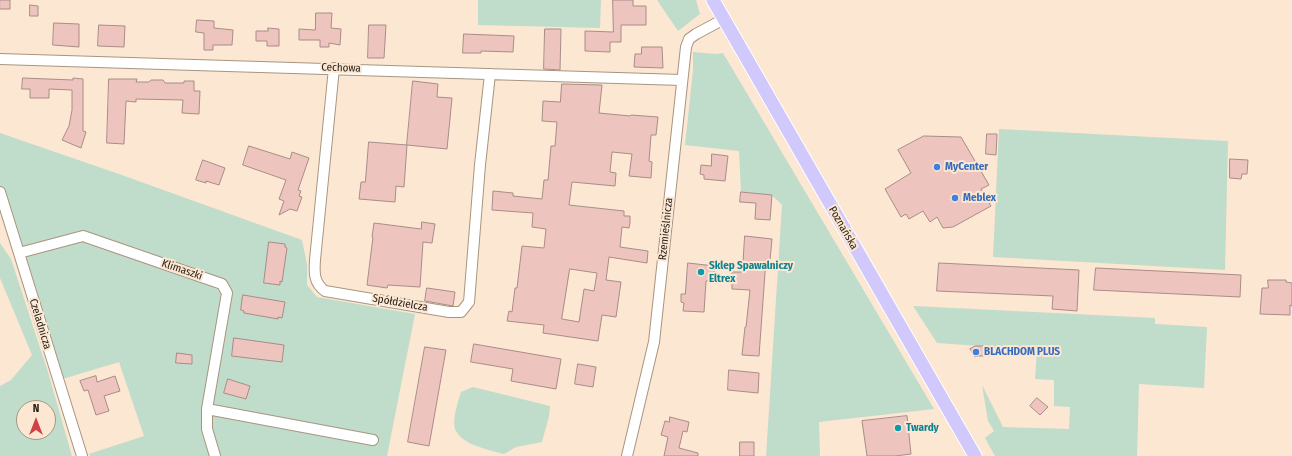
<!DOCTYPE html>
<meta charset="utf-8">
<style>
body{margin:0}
#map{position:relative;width:1292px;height:456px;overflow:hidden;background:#fce7d2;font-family:"Fira Sans Condensed",sans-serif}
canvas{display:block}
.north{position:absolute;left:16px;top:400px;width:40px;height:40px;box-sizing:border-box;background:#fce7d2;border:1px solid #a69686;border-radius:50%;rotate:0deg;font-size:11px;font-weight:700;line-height:16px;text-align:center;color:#241c15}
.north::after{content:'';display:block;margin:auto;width:14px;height:18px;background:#d14147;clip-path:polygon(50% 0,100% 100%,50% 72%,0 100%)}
</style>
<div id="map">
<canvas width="1292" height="456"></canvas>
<div class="north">N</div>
</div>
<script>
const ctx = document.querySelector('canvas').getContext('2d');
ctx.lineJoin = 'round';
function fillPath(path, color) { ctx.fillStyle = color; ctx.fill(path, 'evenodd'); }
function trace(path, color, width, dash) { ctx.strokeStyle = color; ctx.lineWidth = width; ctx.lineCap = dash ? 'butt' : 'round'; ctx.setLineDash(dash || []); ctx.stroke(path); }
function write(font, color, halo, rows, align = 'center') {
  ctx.font = font + ' "Fira Sans Condensed",sans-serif'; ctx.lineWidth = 4; ctx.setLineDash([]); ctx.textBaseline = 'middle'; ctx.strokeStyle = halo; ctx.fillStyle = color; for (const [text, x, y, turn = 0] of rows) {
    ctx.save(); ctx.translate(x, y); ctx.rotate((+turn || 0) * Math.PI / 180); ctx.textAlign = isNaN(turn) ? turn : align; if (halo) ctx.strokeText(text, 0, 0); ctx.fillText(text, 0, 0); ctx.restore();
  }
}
fillPath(new Path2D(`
 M478 0H601L600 28 478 25Z
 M657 0H696L700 14 678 31Z
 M693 52 716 54 723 53 934 409 819 422 820 456H766L782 205 772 195 741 192 739 151 685 145 693 70Z
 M999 129 1228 141 1225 270 993 257Z
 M0 133 119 174 302 240 307 264V285L317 297 415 314 387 456H90L89 454 144 436 119 362 66 378H59L0 188Z
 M0 243 11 259 48 372 72 456H0V386L11 380 32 355 0 278ZM24 408H48V432H24Z
 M913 306 1155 318V324L1207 327 1204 388 1139 384 1137 456H995L985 438 994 431 988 421 982 385 1003 427 1069 429 1070 407 1054 406V380L1035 379 1037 350 937 343Z
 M473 387 550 406 549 416 542 442 516 447 504 454C490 450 461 445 455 429 452 419 458 402 461 392Z`), '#c0dcca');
const building = new Path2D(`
 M0 0H10V9H0Z
 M613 0H633V6H646V25H621V42H610V52L585 51V31L613 32Z
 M30 5 38 6V16H30Z
 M316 13H332L331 28 341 29 340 45 329 43V47H320V40H299V29L315 30Z
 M197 20 214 21V28L233 30 232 45H213V50H204V33L196 32Z
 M54 23 79 24V47L53 45Z
 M99 25 125 26 124 47 98 46Z
 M369 25H386L384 58H368Z
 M268 28 279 29V46H267V41H256V31H268Z
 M545 29H561L560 70 544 69Z
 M464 34 514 36 513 52 481 51V53H463Z
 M642 47H662L663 68 634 67 635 54H641Z
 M23 78 73 80V78L83 79V131L86 132 81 148 62 140 69 126 72 110V90L49 89V98H30V89H22Z
 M109 79H137L136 82H149L151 80H163L165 83H184V81H194V91H200L199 114 182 113 183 100 136 99V102L126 101 124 144 107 143Z
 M413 81 438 84 437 97 452 98 447 149 407 145Z
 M562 84 602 85 599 113 630 116 631 115 658 117 656 135H651L649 161 652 162 651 178 629 176 632 154 612 152 610 172 616 173 615 186 572 182 569 205 624 211V216H630V223L629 228 622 227 620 247 648 251 647 263 609 257 606 280 621 282 616 317 602 315 598 341 543 333 544 325 507 321 509 311 512 312 515 288H517L522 246 544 248 546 229 532 227 533 213 492 210 493 191 513 193V196L542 199 544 180H548L551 146H555L557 122 542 121 543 101 560 102ZM570 269 597 273 594 291 584 289 579 322 562 319Z
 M987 134H997L996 155 986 154Z
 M924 136 961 137 989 185 981 189 991 206 953 227 943 228 937 217 930 222 923 211 909 219 906 214 901 217 885 189 911 173 898 150Z
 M369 142 407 145 404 187 396 186 395 202 359 199 361 182H365Z
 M249 146 290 159 292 152 309 158 298 190 301 191 299 196 302 197 297 211 290 209 279 215 284 201 279 199 286 180 243 165Z
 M712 154 728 156 725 181 704 179V175L700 174 701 165 711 166Z
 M1230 159 1248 160 1247 174H1242L1241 179 1230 178Z
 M203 160 225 168 219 185 206 181V183L196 180Z
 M741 192 772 195 770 220 755 219 756 203 740 202Z
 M422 222 435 224 432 243 423 242 420 287 388 285 387 288 367 285 373 237H372L374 223 421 229Z
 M745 236 772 239 770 260 766 259 759 356 742 355 745 327H746L750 290 732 289V272H742Z
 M269 242 285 244V247L287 248 282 282 280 281V285L264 283Z
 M688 263 715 266 713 281H706L704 312 683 311 684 303 681 302V294H685Z
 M939 263 1079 270 1077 311 1052 309 1053 296 937 291Z
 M1096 268 1241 275 1240 297 1094 290Z
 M1268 280H1286V282L1292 283V306L1290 305V315L1260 314 1262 288H1268Z
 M427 288 455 292 453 306 425 301Z
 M243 295 285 302 282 318 278 317V319L244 313V311L241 310Z
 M234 338 284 345 282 362 232 356Z
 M474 344 561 359 556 389 511 381 513 369 471 362Z
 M976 346H994V356H978L975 357 970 349Z
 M425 347 446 350 429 446 408 442Z
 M177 353 192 355V364L176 363Z
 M578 364 596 367 593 387 575 384Z
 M729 370 759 373 758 393 728 390Z
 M96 376 97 382 115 376 120 391 104 396 109 411 96 415 88 390 84 391 80 381Z
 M228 379 250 386 246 399 224 393Z
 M1037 398 1048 407 1040 415 1030 406Z
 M907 416 911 454 895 456H867L862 421Z
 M670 417 689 422 687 432 683 431 679 448 698 453V456H664L668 437 661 435 665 421 669 422Z
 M740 442H754V456H740Z`);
fillPath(building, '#edc5be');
trace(building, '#a98c87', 1);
const minor = new Path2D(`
 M0 59 682 80
 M334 68 315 260C314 273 314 283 325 291L449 312H461L469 302 480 165 490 74
 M0 192 82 456
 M19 253 83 236 222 284 227 293 207 409V429L215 456
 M207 409 373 440
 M627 456 654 342 686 47 689 39 696 34 724 19`);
const major = new Path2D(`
 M713 0C800 152 887 304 975 456`);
trace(minor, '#a89581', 12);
trace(major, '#fff', 15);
trace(minor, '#fff', 10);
trace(major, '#d1c9fc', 13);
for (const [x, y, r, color] of [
 [937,167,4,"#3f7fe0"],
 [955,198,4,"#3f7fe0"],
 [701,272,4,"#0f9aa8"],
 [976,352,4,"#3f7fe0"],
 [898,428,4,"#0f9aa8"]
]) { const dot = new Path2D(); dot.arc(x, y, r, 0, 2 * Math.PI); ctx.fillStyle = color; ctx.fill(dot); trace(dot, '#fce7d2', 1.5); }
write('11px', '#241c15', '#fce7d2', [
 ["Cechowa",341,68,2],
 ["Poznańska",843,228,60],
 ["Rzemieślnicza",666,229,-84],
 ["Klimaszki",182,270,19],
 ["Spółdzielcza",400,303,10],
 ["Czeladnicza",40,324,73]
]);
write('bold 11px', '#366cbe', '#fce7d2', [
 ["MyCenter",945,167],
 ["Meblex",963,198],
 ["BLACHDOM PLUS",984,352]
], 'left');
write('bold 11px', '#0d838f', '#fce7d2', [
 ["Sklep Spawalniczy",709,266],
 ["Eltrex",709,279],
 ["Twardy",906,428]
], 'left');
</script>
